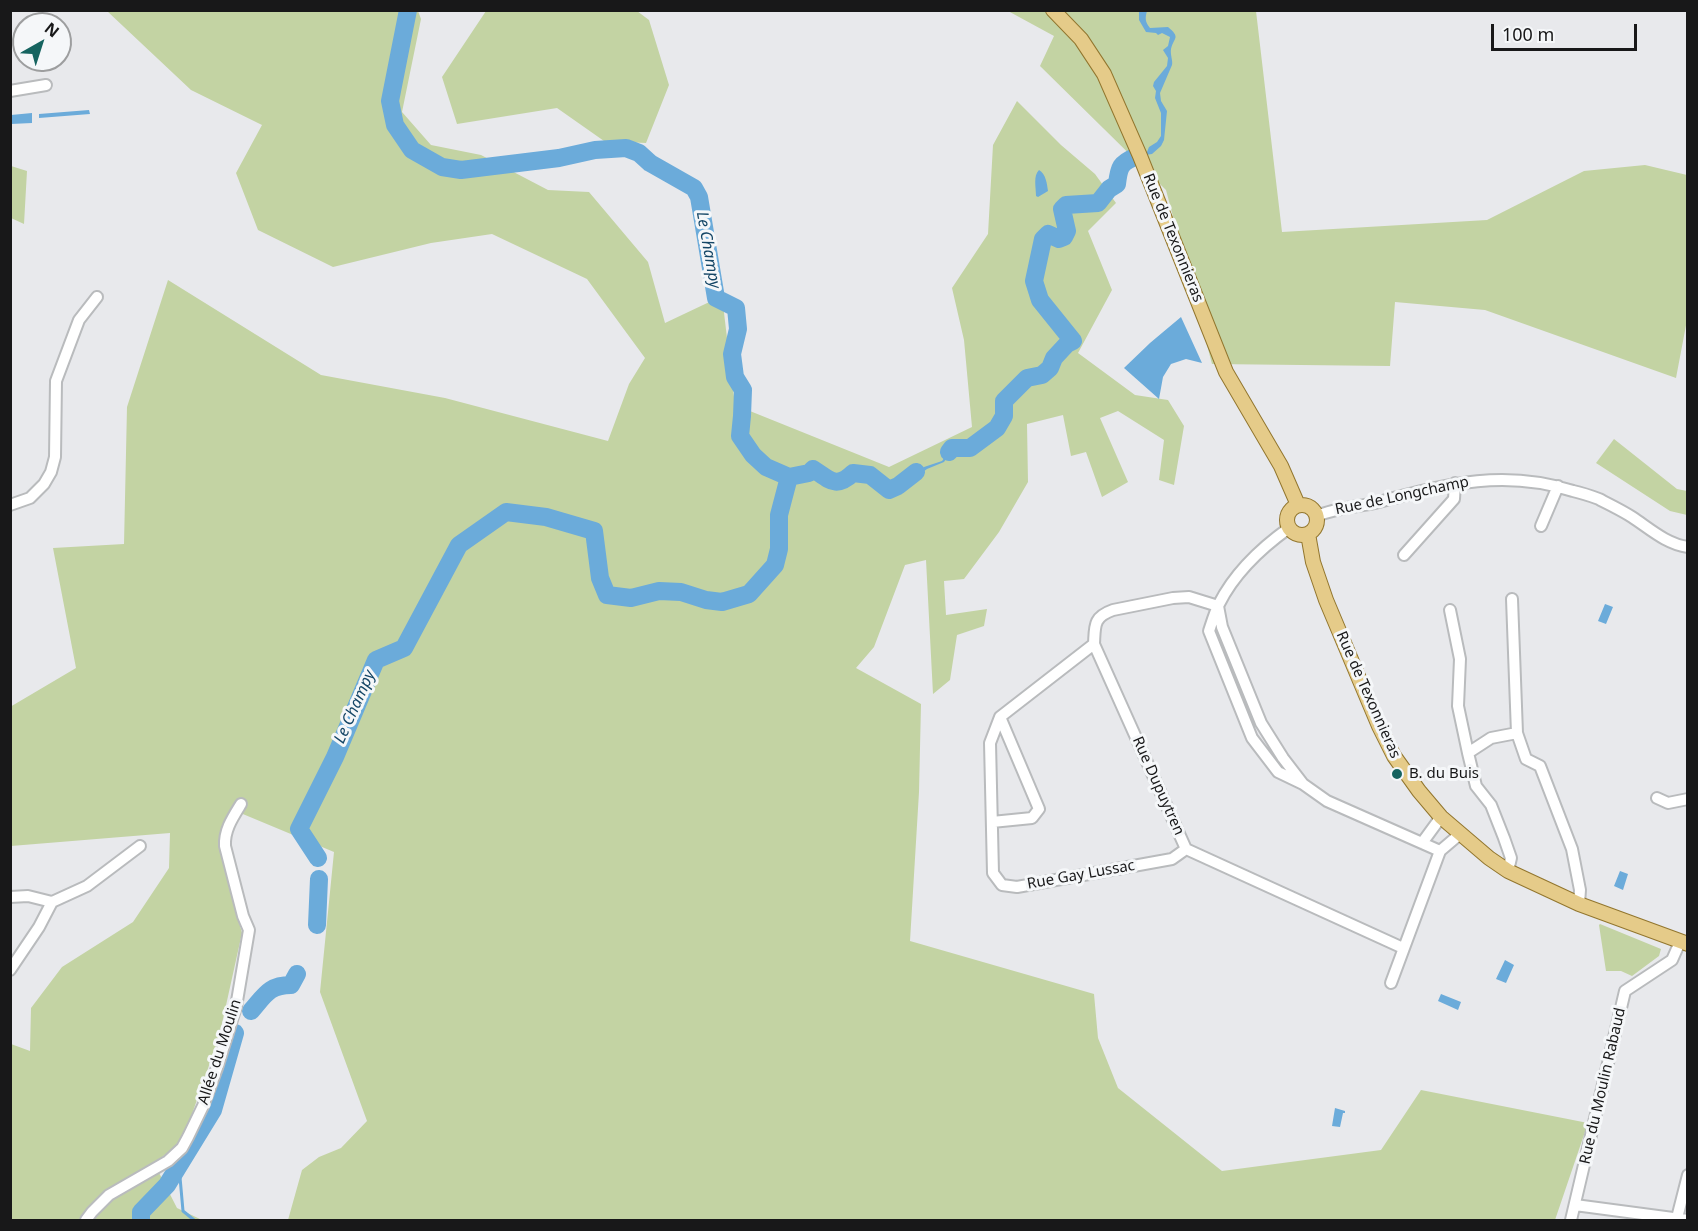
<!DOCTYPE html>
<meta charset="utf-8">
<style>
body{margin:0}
#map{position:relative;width:1698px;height:1231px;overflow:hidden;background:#e8e9ec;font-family:"Noto Sans",sans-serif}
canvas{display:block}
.frame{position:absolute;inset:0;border:12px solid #181819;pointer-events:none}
.north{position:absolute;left:12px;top:12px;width:60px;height:60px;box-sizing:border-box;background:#f5f7f9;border:2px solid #9d9e9f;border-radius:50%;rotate:39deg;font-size:16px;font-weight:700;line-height:24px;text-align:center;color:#181819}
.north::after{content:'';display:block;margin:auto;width:21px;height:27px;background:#166460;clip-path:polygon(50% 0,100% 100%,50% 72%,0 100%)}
.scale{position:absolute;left:1491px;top:24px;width:146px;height:27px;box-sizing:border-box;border:3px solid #181819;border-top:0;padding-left:8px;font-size:18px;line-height:21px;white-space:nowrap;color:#181819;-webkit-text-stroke:4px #f5f7f9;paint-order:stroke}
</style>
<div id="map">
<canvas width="1698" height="1231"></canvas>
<div class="frame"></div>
<div class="north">N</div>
<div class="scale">100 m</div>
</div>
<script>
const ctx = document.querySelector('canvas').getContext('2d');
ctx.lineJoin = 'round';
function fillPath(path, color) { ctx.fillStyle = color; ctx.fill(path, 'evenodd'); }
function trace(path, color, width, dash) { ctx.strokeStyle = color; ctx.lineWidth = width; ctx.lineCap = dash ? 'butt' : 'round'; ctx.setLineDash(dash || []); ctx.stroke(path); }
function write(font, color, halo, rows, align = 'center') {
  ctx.font = font + ' "Noto Sans",sans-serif'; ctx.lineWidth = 6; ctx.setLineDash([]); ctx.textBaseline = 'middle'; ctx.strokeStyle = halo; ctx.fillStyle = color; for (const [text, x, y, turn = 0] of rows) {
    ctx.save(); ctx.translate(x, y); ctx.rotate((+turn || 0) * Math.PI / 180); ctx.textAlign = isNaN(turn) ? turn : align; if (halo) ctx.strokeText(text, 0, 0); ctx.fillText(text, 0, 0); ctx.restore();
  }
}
fillPath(new Path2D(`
 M107 11H418L421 19 402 112 431 145 481 155 548 190 589 192 648 262 665 323 722 296 735 405 889 467 972 427 964 340 952 288 988 234 993 145 1017 101 1061 145 1095 174 1116 203 1088 231 1112 290 1078 353 1135 395 1168 400 1184 426 1174 485 1159 480 1164 440 1118 411 1100 418 1128 482 1102 497 1086 452 1071 456 1063 415 1027 424 1028 482 999 532 964 579 944 581 946 615 987 609 984 626 957 635 950 680 933 694 926 560 905 565 874 647 856 668 921 704 919 792 910 941 1094 994 1098 1038 1118 1088 1222 1171 1381 1150 1421 1090 1588 1123 1555 1220H288L302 1170 319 1157 341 1148 367 1121 320 992 334 852 238 812 218 844 242 933 219 1037 185 1134 174 1148 154 1163 177 1208 202 1220H11V1044L30 1051 31 1008 62 967 133 922 169 868 170 833 11 846 10 707 76 668 53 548 124 544 127 407 168 280 321 375 445 398 608 441 629 384 645 358 587 279 492 234 431 243 333 267 258 230 236 173 262 125 191 90Z
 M637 11 649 20 669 85 646 143 604 141 557 108 457 124 442 77 486 11Z
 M1008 11H1256L1282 232 1487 220 1584 171 1645 165 1687 175V320L1676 378 1485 310 1395 302 1390 366 1212 364 1166 190 1040 66 1054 36Z
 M11 166 27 171 24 224 11 218Z
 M1614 439 1677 489 1687 491V515L1670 511 1596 463Z
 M1600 924 1661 949 1659 956 1632 976 1621 971H1606L1599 925Z`), '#c3d3a3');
fillPath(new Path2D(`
 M1139 11H1147C1145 18 1145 22 1150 28L1168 27C1181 38 1174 37 1171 49 1170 54 1173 61 1172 65L1160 93 1161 101 1167 111 1164 140 1161 146 1152 154 1145 155 1144 153 1147 152 1149 147 1157 142 1161 136V113L1155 98 1156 91 1153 86 1154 82 1167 66 1168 58 1163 50 1168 46 1170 37 1162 33 1158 35 1156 33 1146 32 1139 20Z
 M89 110 90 114 39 118V114Z
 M32 113V123L11 124V115Z
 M1131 159V161L1123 169 1121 182 1109 191 1099 207C1087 209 1076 204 1065 210 1067 216 1071 224 1071 230 1071 245 1058 245 1049 238L1047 240C1045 248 1037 271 1037 277 1037 304 1079 329 1076 345 1052 340 1060 381 1032 379L1012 396 1005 407 1008 416C1000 427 984 445 971 449 966 451 958 449 952 450L944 462 927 469 897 491 886 492 869 478 864 476H852L850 483 844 485 827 484 817 473 814 472 805 478 793 482C790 494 785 499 784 513 783 523 785 534 784 545 782 564 770 579 757 591 726 621 690 589 656 594 641 597 621 608 607 600 599 595 599 588 598 580L601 577C602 587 604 596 615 599 630 602 645 593 660 591 690 589 720 613 749 594 755 590 760 583 764 577 778 561 781 553 780 531 779 525 778 519 779 513 782 501 786 489 789 477L809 473 813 469C832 478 832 491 853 473 871 472 876 481 889 490L898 486 924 467 942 461 952 448 957 447 970 448 996 428 1004 417C1003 413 1002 411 1002 407 1003 400 1020 382 1027 378 1033 375 1039 377 1045 373 1057 362 1054 350 1072 341L1071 337 1040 300 1034 281 1043 239 1048 234 1059 239 1064 237 1067 231 1062 209 1066 205 1098 203C1101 200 1116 185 1118 182 1123 171 1114 165 1131 159Z
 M1039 170C1046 174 1047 184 1048 191L1038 197 1036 196C1036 187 1033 176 1039 170Z
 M1181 317 1202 363 1186 359 1171 364 1163 377 1159 399 1124 368 1150 343Z
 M1605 604 1613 607 1606 624 1598 621Z
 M1620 871 1628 874 1623 890 1614 886Z
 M1505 960 1514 965 1506 983 1496 979Z
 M1441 994 1461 1002 1458 1010 1438 1001Z
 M1335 1108 1345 1111V1113H1343L1340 1127 1332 1126Z`), '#6babda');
trace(new Path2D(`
 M179 1166 183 1211 194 1220`), '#6babda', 3);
trace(new Path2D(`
 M949 452 952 448H970L997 428 1004 416V401L1027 378 1042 375 1050 368 1054 358 1067 344 1073 341 1040 300 1034 281 1043 239 1048 234 1059 239 1064 237 1067 231 1062 209 1066 205 1098 203 1109 189 1117 184C1119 167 1120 163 1137 156
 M789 477 809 473 813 469C830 480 836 489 853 473L870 475 889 490 898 486 916 472
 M318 858 299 829 335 757 376 660 404 648 459 545 506 512 546 517 594 531 600 578 607 595 631 598 659 591 681 592 706 600 722 602 749 594 775 565 779 549V515L789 477 766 467 753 455 740 436 742 416 743 390 735 377 732 354 738 329 736 308 716 298 699 197 694 188 650 163 639 153 626 148 595 150 559 158 461 170 442 167 412 150 395 125 390 101 408 10
 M317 925 319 879
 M251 1011C265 995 269 985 291 985L297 974
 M141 1220V1212L167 1185 213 1110 235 1033`), '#6babda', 18);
const minor = new Path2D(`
 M10 91 46 85
 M10 505 30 498 44 484 51 472 55 457 56 381 79 320 97 297
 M1317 516C1335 508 1356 507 1375 503 1444 485 1502 468 1573 491 1582 493 1591 496 1599 499 1610 505 1621 510 1632 517 1649 528 1666 544 1688 547
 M1541 526 1558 486
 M1404 555 1454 499 1455 483
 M1512 599 1517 733 1526 759 1540 766 1572 849 1580 890 1579 904
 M1218 606 1189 597 1173 598 1113 610C1093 617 1095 626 1094 644L1186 849 1403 948
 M1218 606 1222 627 1261 723 1283 758 1303 784 1278 772 1252 738 1209 631C1212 622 1215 612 1219 604 1234 574 1261 548 1289 528
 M1450 610 1460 659 1458 706 1468 753 1476 786 1491 805 1504 838 1511 858 1508 871
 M1094 644 1000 717 990 743 993 873 1002 885 1017 887 1172 859 1186 849
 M1468 753 1491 738 1517 733
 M1303 784 1327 801 1440 851
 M1657 798 1668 803 1688 799
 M992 822 1032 818 1039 809 1000 717
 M1422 843 1441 817
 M10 897 28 896 52 902 87 886 140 846
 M10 970 39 927 52 902
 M1391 983 1440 851 1460 834
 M1575 1205 1688 1220
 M1677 1218 1688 1175
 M86 1220 92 1212 109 1195 168 1161 182 1148 188 1137 203 1106 217 1068 236 1007 248 936 249 930 243 916 225 846C224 830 233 817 241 804
 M1571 1220 1625 991 1672 960 1680 942`);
const major = new Path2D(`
 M1053 10 1081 39 1104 74 1140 156 1226 372 1281 466 1298 505
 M1287 520a15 15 0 1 1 30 0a15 15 0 1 1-30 0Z
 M1308 534 1313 562 1326 600 1379 726 1394 756 1419 791 1441 817 1489 858 1508 871 1579 904 1688 944`);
trace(minor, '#b9bbbd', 14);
trace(major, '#92762e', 16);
trace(minor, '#fff', 10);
trace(major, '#e5cb89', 14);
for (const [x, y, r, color] of [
 [1397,774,6,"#166460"]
]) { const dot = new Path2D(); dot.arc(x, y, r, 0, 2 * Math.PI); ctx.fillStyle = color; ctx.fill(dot); trace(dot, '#f5f7f9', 2); }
write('15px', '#181819', '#f5f7f9', [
 ["Rue de Texonnieras",1173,238,68],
 ["Rue de Longchamp",1402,496,-12],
 ["Rue de Texonnieras",1368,695,66],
 ["Rue Dupuytren",1158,786,66],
 ["Rue Gay Lussac",1081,875,-10],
 ["Allée du Moulin",220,1052,-72],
 ["Rue du Moulin Rabaud",1603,1086,-77]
]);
write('15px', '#181819', '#f5f7f9', [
 ["B. du Buis",1409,774]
], 'left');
write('italic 16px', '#144666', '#f5f7f9', [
 ["Le Champy",708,250,80],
 ["Le Champy",355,707,-66]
]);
</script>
